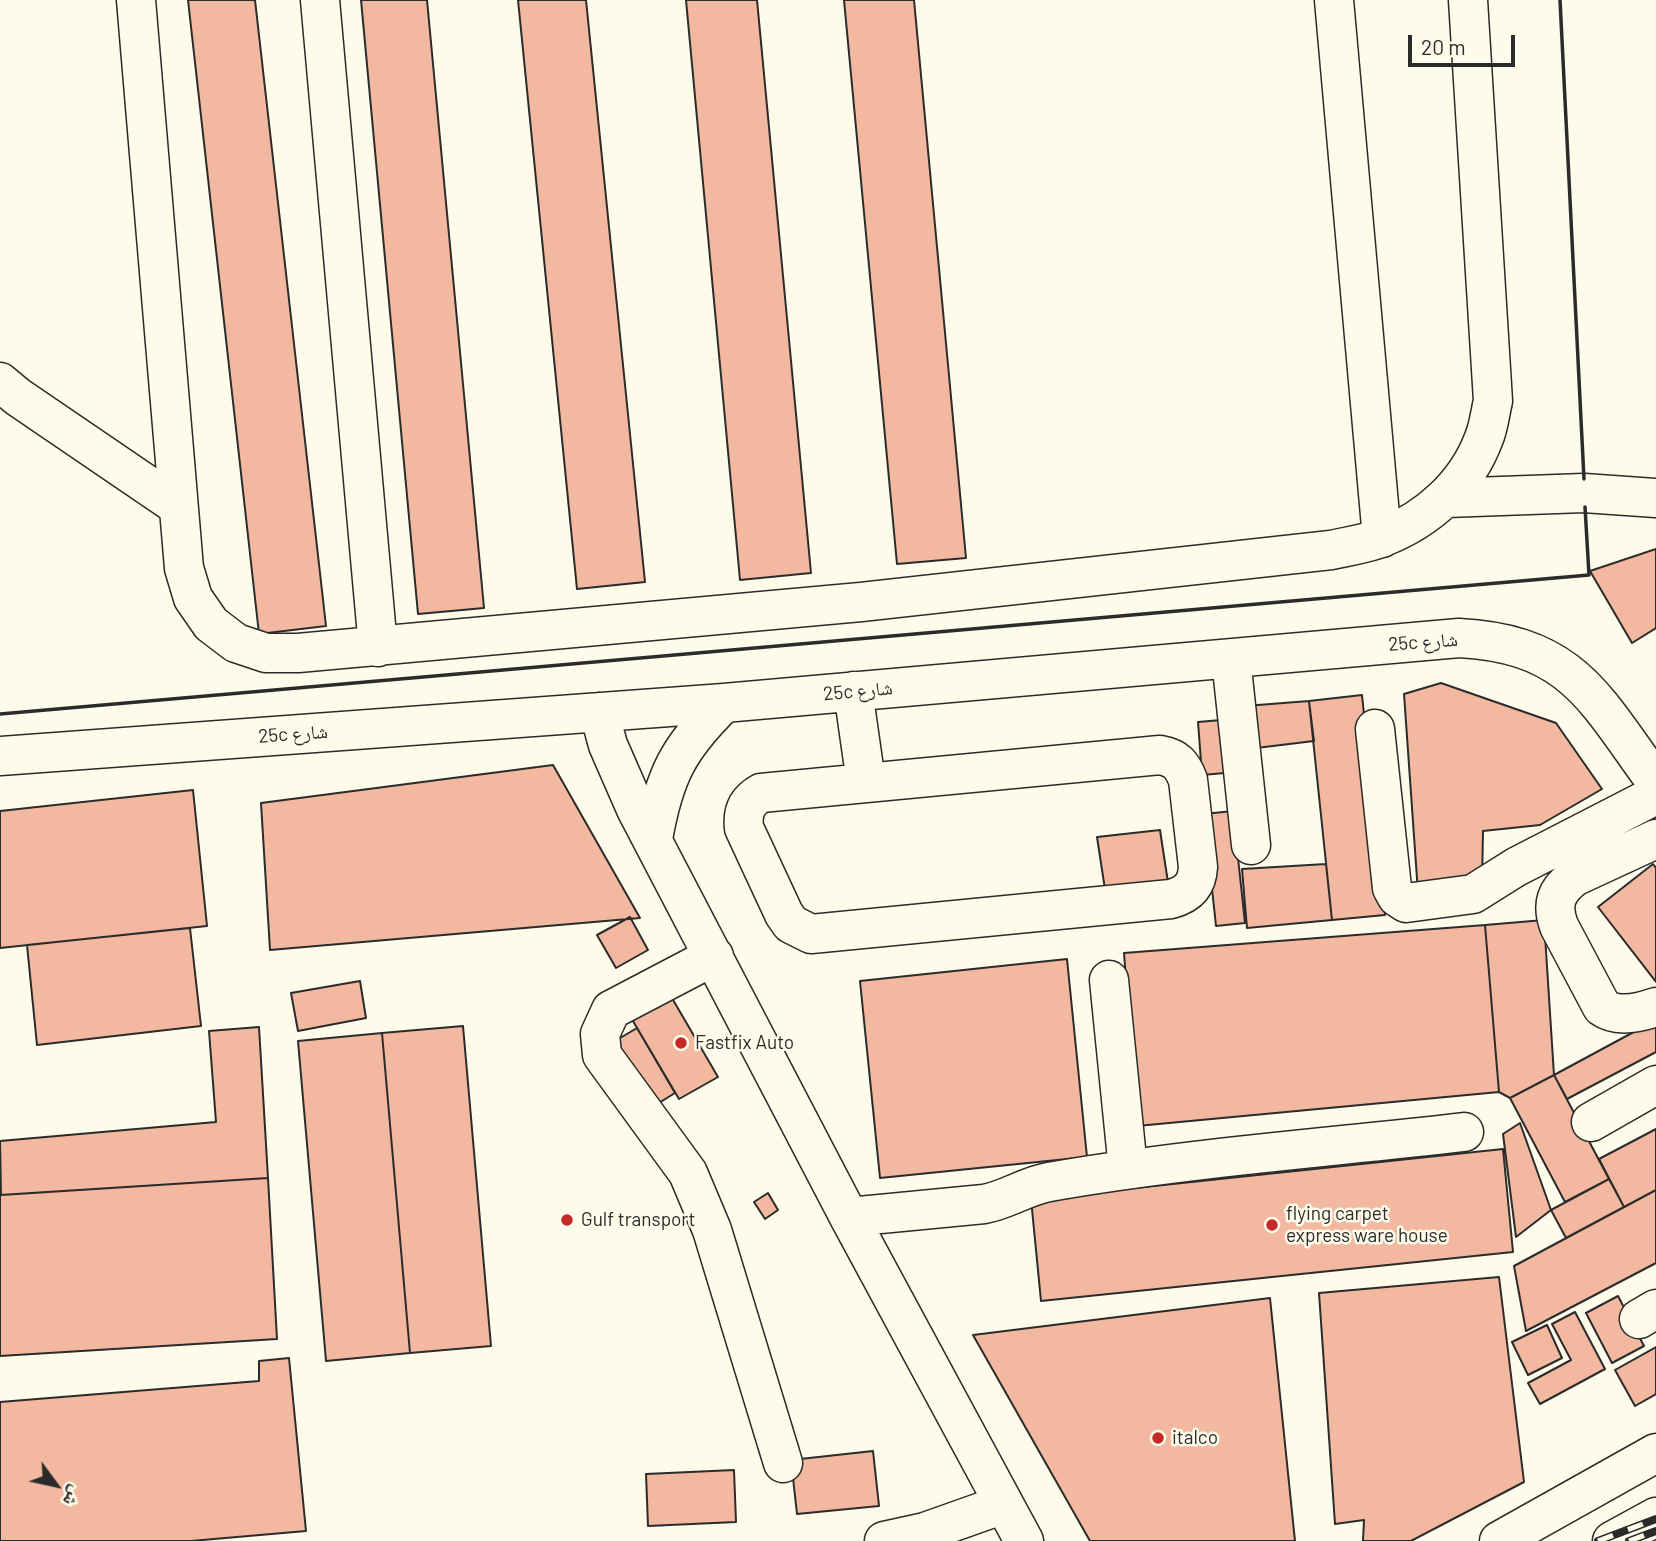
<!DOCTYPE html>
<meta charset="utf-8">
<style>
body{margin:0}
#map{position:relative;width:1656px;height:1541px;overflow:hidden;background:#fdfbea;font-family:Barlow,"Noto Naskh Arabic",sans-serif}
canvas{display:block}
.north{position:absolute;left:21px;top:1450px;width:70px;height:70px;-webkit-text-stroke:5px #fdfbea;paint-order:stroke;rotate:123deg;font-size:19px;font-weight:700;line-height:28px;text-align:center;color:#2b2b2b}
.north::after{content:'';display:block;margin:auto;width:24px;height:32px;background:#2b2b2b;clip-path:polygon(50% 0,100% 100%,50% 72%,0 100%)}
.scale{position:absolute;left:1408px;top:35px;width:107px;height:32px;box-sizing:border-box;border:4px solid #2b2b2b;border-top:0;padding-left:9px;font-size:21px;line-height:24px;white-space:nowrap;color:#2b2b2b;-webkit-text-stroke:5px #fdfbea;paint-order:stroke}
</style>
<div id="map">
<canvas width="1656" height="1541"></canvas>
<div class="north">ش</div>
<div class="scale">20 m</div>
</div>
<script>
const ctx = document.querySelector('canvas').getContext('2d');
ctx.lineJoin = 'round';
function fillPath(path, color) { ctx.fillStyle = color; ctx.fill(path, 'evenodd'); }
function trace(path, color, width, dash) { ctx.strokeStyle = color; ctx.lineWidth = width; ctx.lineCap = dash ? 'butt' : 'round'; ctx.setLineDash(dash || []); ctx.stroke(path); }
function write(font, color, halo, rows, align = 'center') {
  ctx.font = font + ' Barlow,"Noto Naskh Arabic",sans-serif'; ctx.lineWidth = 5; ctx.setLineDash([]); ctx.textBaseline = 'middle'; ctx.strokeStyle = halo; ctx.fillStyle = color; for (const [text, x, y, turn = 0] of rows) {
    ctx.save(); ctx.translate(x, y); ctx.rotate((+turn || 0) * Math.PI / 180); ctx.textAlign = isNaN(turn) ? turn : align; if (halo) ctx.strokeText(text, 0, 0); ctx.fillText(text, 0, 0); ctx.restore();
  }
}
const building = new Path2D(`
 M188 0H255L326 626 259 634Z
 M361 0H427L484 608 418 614Z
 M518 0H586L645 582 577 589Z
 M686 0H757L811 573 740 580Z
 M844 0H914L966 558 897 564Z
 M1656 549V628L1632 643 1590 571Z
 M1441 683 1556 723 1602 789 1540 825 1483 831 1482 881 1418 893 1404 694Z
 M1362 695 1385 915 1332 920 1309 701Z
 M1309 701 1314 741 1248 749 1245 706Z
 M1221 720 1225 773 1202 775 1198 722Z
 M553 765 640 918 270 950 261 803Z
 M193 790 207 926 0 948V811Z
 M1233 811 1245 923 1216 926 1204 814Z
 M1160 830 1169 889 1106 896 1097 837Z
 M1326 864 1332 920 1247 928 1242 869Z
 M1653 864 1656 868V982L1598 907Z
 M630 917 648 950 616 968 597 935Z
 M1544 920 1554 1075 1510 1098 1499 1092 1485 925Z
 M1485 925 1499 1092 1137 1126 1124 953Z
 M190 928 201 1026 37 1045 27 945Z
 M1067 959 1087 1157 880 1178 860 981Z
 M360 981 366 1018 298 1031 291 993Z
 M669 993 718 1077 679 1099 630 1016Z
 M1656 1020V1052L1567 1099 1554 1075Z
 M463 1026 491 1346 410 1353 382 1033Z
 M259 1027 268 1178 1 1195 0 1141 216 1122 209 1031Z
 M637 1028 675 1093 654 1106 615 1041Z
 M382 1033 410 1353 326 1361 298 1041Z
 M1554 1075 1609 1179 1565 1202 1510 1098Z
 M1520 1123 1551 1210 1516 1237 1503 1134Z
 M1656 1129V1190L1624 1207 1599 1159Z
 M1503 1149 1513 1252 1041 1301 1031 1199Z
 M268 1178 277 1339 0 1356V1195Z
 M1609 1179 1624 1207 1566 1238 1551 1210Z
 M1656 1190V1263L1526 1331 1514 1266Z
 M768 1193 778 1210 765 1219 754 1202Z
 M1499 1277 1524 1482 1411 1541H1363L1364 1520 1335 1524 1319 1293Z
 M1618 1296 1644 1346 1612 1363 1586 1313Z
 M1270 1298 1295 1541H1090L973 1335Z
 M1575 1312 1605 1369 1540 1404 1528 1383 1571 1360 1552 1324Z
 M1547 1325 1562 1358 1528 1375 1512 1342Z
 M1656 1347V1394L1635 1406 1615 1370Z
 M289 1358 306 1531 191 1541H0V1402L259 1381V1361Z
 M873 1451 879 1506 797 1514 791 1460Z
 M734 1470 736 1522 648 1526 646 1474Z`);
fillPath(building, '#f2b8a0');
trace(building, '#2b2b2b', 2);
const minor = new Path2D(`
 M136 0 184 568 193 598 211 624 236 643 266 653H298L861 602 1331 550C1348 546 1367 544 1383 537 1429 519 1467 484 1484 438 1489 426 1490 413 1493 401L1468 0
 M320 0 378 647
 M1334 0 1382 538
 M0 382 18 397 178 506
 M1446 498 1584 493 1656 498
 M1231 659 1251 845
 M853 691 866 782
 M599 712 608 745 636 809 849 1217 1024 1541
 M1375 729 1392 888 1397 897 1406 903 1473 894 1516 867 1656 795
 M1160 755C1176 758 1182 764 1188 780L1198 867C1197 885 1189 894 1171 899L811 934 791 924 784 914 744 828C742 811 747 801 761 793Z
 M0 756 724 703 1459 638C1573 644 1595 699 1656 782
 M653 839C664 776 678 748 724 703
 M1656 839 1574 877C1556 891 1551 904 1559 926L1602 1007C1617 1018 1639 1013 1656 1007
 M714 956 611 1010 600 1034 602 1055 688 1173 712 1230 783 1463
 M1109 980 1128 1169
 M1591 1122 1656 1085
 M849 1217 984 1204C1007 1200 1026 1186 1049 1182 1186 1158 1326 1148 1464 1132
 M1639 1319 1656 1309
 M884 1541 925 1532 1004 1504
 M1499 1541 1656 1453
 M1612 1541 1656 1517`);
trace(minor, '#2b2b2b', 41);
trace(minor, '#fdfbea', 38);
const rail = new Path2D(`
 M1598 1541 1656 1519
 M1629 1541 1656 1531`);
trace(rail, '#2b2b2b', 8);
trace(rail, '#fdfbea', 5, [16]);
trace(new Path2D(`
 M1560 0 1584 479
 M0 714 1589 575 1585 507`), '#2b2b2b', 3.5);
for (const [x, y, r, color] of [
 [681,1043,7,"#c62828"],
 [567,1220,7,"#c62828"],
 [1272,1225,7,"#c62828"],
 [1158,1438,7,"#c62828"]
]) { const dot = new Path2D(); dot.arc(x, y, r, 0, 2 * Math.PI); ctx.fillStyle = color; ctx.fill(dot); trace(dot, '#fdfbea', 2.5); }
write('19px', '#2b2b2b', '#fdfbea', [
 ["25c شارع",1423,642,-4],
 ["25c شارع",858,691,-5],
 ["25c شارع",293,734,-4]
]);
write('19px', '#2b2b2b', '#fdfbea', [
 ["Fastfix Auto",695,1043],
 ["flying carpet",1286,1214],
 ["express ware house",1286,1236],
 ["Gulf transport",581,1220],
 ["italco",1172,1438]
], 'left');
</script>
